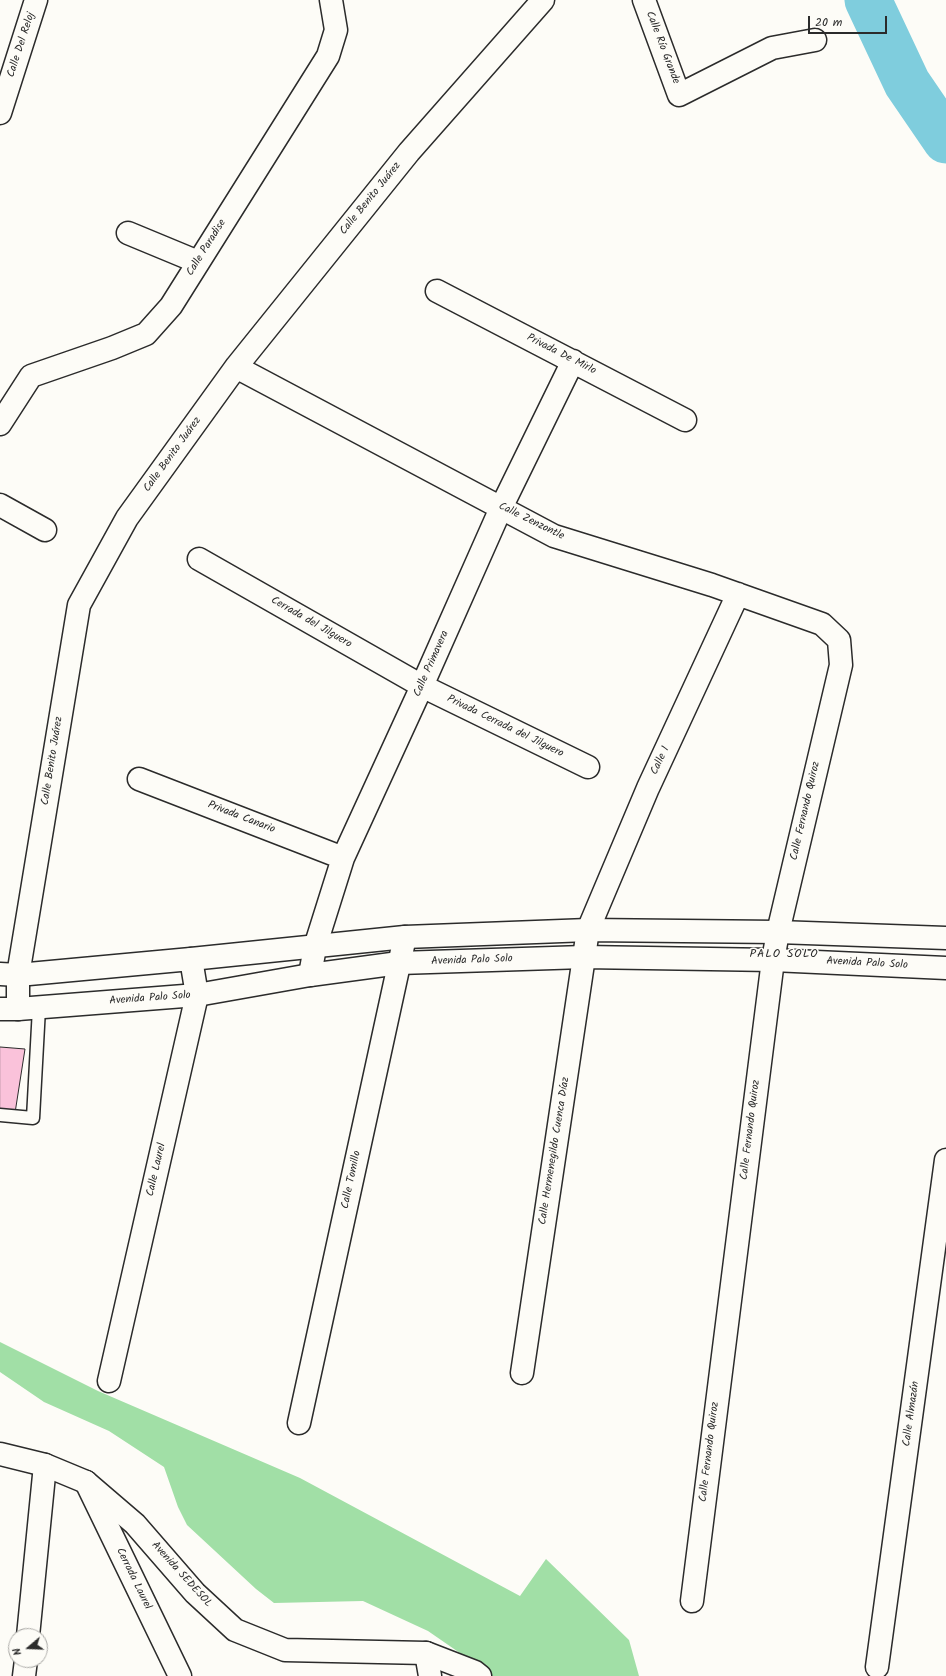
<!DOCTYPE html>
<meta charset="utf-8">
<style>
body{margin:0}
#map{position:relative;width:946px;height:1676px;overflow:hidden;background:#fdfcf7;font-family:Kalam,sans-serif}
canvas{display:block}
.north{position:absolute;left:8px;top:1628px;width:40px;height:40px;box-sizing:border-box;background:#fdfcf7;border:1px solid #a9a8a5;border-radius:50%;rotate:251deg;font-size:11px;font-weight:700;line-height:16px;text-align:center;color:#2b2b2b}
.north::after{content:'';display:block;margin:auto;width:14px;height:18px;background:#2b2b2b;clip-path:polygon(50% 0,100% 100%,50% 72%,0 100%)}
.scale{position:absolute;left:808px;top:16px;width:79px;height:18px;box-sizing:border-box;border:2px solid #2b2b2b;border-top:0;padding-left:5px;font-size:12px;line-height:14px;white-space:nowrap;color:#2b2b2b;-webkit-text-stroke:3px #fdfcf7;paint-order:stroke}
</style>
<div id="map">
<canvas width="946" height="1676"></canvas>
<div class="north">N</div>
<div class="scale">20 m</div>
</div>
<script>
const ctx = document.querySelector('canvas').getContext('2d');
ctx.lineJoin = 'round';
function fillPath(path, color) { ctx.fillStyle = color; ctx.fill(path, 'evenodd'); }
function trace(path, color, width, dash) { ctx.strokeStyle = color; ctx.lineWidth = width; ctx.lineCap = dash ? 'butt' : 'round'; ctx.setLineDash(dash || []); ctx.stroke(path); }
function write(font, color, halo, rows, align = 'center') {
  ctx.font = font + ' Kalam,sans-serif'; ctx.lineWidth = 3; ctx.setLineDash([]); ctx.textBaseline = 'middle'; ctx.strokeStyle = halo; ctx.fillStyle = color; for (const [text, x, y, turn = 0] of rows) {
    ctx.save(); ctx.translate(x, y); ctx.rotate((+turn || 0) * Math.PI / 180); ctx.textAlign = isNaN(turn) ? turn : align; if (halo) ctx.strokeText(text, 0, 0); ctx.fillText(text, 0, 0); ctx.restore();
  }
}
fillPath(new Path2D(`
 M0 1342 98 1391 300 1478 520 1596 546 1559 629 1640 639 1676H490L483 1669 428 1631 363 1601 274 1603 256 1589 187 1525 178 1507 164 1467 109 1431 44 1402 0 1372Z`), '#a1dfa6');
trace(new Path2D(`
 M868 0 907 83 946 140`), '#7fcddd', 47);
const building = new Path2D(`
 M0 1047 25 1049 15 1113 0 1111Z`);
fillPath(building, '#fac2da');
trace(building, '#2b2b2b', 1);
const lane = new Path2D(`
 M0 1115 33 1118 39 1008`);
const street = new Path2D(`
 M644 0 679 95 772 48 815 40
 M0 113 36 0
 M128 233 198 262
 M437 291 685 420
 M236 367 554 536 712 585 822 624 839 640 841 665 778 932 773 960 692 1601
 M0 424 31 376 112 348 146 334 171 306 328 56 336 30 331 0
 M0 505 45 530
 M199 559 422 686 588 767
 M139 779 343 858
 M310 975 315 947 343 858 422 686 501 508 573 361
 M18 1009V975L79 605 127 518 236 367 409 152 543 0
 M522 1373 588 930 648 788 738 594
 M109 1381 197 995 191 959
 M299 1423 405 937
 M86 1482 180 1676
 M28 1636 45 1465
 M426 1653 430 1676
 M877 1667 946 1160
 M24 1676 26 1660`);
const secondary = new Path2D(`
 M0 974 18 975 191 959 405 937 588 930 778 932 946 938
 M0 1009H18L197 995 310 975 399 963 584 957 773 960 946 968
 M0 1454 45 1465 86 1482 135 1524 195 1593 235 1630 285 1650 426 1653 475 1672 480 1676`);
trace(lane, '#2b2b2b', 15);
trace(street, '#2b2b2b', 25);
trace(secondary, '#2b2b2b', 25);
trace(lane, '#fdfcf7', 12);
trace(street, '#fdfcf7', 22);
trace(secondary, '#fdfcf7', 22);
write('11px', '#2b2b2b', '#fdfcf7', [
 ["Calle Del Reloj",22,45,-72],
 ["Calle Río Grande",662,48,69],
 ["Calle Benito Juárez",371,199,-51],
 ["Calle Paradise",207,248,-58],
 ["Privada De Mirlo",561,355,27],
 ["Calle Benito Juárez",173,455,-54],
 ["Calle Zenzontle",531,522,26],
 ["Cerrada del Jilguero",311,623,30],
 ["Calle Primavera",432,664,-66],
 ["Privada Cerrada del Jilguero",505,727,26],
 ["Calle Benito Juárez",53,761,-81],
 ["Calle 1",661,761,-65],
 ["Calle Fernando Quiroz",806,811,-77],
 ["Privada Canario",241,818,21],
 ["Avenida Palo Solo",472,961,-2],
 ["Avenida Palo Solo",867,964,3],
 ["Avenida Palo Solo",150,999,-4],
 ["Calle Fernando Quiroz",751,1130,-83],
 ["Calle Hermenegildo Cuenca Díaz",555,1151,-81],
 ["Calle Laurel",157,1170,-77],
 ["Calle Tomillo",352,1180,-78],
 ["Calle Almazán",912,1414,-82],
 ["Calle Fernando Quiroz",710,1452,-83],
 ["Avenida SEDESOL",181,1575,48],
 ["Cerrada Laurel",133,1579,64]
]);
ctx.letterSpacing = '1px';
write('12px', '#2b2b2b', '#fdfcf7', [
 ["PALO SOLO",784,955]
]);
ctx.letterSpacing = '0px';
</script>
